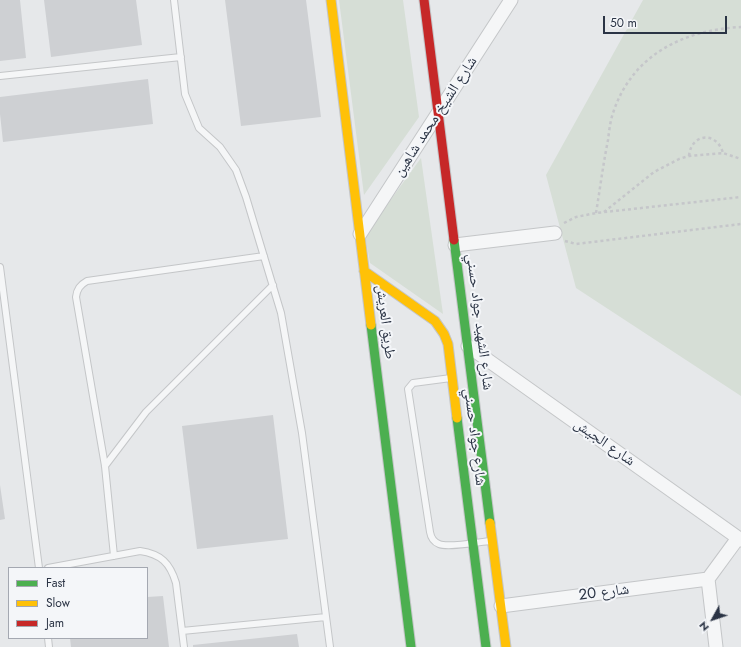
<!DOCTYPE html>
<meta charset="utf-8">
<style>
body{margin:0}
#map{position:relative;width:741px;height:647px;overflow:hidden;background:#e6e8ea;font-family:Jost,sans-serif}
canvas{display:block}
.legend{position:absolute;left:8px;top:567px;width:140px;height:72px;box-sizing:border-box;background:#f4f6f9;border:1px solid #a4a8b1;margin:0;padding:5px 7px;list-style:none;font-size:12px;color:#2b3445}
.legend li{display:flex;align-items:center;gap:8px;height:20px}
.legend b{width:20px;border:1px solid #a4a8b1}
.north{position:absolute;left:693px;top:599px;width:40px;height:40px;-webkit-text-stroke:3px #f4f6f9;paint-order:stroke;rotate:230deg;font-size:11px;font-weight:700;line-height:16px;text-align:center;color:#2b3445}
.north::after{content:'';display:block;margin:auto;width:14px;height:18px;background:#2b3445;clip-path:polygon(50% 0,100% 100%,50% 72%,0 100%)}
.scale{position:absolute;left:603px;top:16px;width:124px;height:18px;box-sizing:border-box;border:2px solid #2b3445;border-top:0;padding-left:5px;font-size:12px;line-height:14px;white-space:nowrap;color:#2b3445;-webkit-text-stroke:3px #f4f6f9;paint-order:stroke}
</style>
<div id="map">
<canvas width="741" height="647"></canvas>
<ul class="legend">
<li><b style="height:5px;background:#4caf50"></b>Fast</li>
<li><b style="height:5px;background:#ffc107"></b>Slow</li>
<li><b style="height:5px;background:#c62828"></b>Jam</li>
</ul>
<div class="north">N</div>
<div class="scale">50 m</div>
</div>
<script>
const ctx = document.querySelector('canvas').getContext('2d');
ctx.lineJoin = 'round';
function fill(path, color) {
  ctx.fillStyle = color;
  ctx.fill(path, 'evenodd');
}
function strokePath(path, color, width, dash) {
  ctx.strokeStyle = color;
  ctx.lineWidth = width;
  ctx.lineCap = dash ? 'butt' : 'round';
  ctx.setLineDash(dash || []);
  ctx.stroke(path);
}
function write(font, color, halo, rows, align = 'center') {
  ctx.font = font + ' Jost,"Noto Naskh Arabic",sans-serif';
  ctx.lineWidth = 4;
  ctx.setLineDash([]);
  ctx.textBaseline = 'middle';
  ctx.strokeStyle = halo;
  ctx.fillStyle = color;
  for (const [text, x, y, turn = 0] of rows) {
    ctx.save();
    ctx.translate(x, y);
    ctx.rotate((+turn || 0) * Math.PI / 180);
    ctx.textAlign = isNaN(turn) ? turn : align;
    if (halo) ctx.strokeText(text, 0, 0);
    ctx.fillText(text, 0, 0);
    ctx.restore();
  }
}
const green = new Path2D(`
 M339,0h64l16,117 -55,78z
 M643,0h98v396l-165,-108 -30,-113z
 M421,158l22,156 -73,-51 -5,-28z`);
const building = new Path2D(`
 M0,0h20l6,58 -26,3z
 M44,0h92l6,45 -91,12z
 M225,0h81l15,117 -80,9z
 M148,79l5,45 -150,18 -3,-28v-17z
 M273,415l15,124 -91,10 -15,-123z
 M0,485l5,34 -5,1z
 M163,596l6,51h-98l-1,-9h77v-41z
 M297,634l2,13h-106v-2z`);
const path = new Path2D(`
 M689,156c2,-23 28,-25 34,-3
 M604,212l50,-40 25,-13 10,-3 34,-3 18,6
 M596,213c4,-24 7,-48 12,-73 1,-8 2,-18 5,-27 19,-58 70,-83 128,-86
 M564,223l12,-6 20,-4 145,-16
 M565,241l11,3 165,-20`);
const lane = new Path2D(`
 M174,0l11,94 14,34 21,19 16,23 10,27 35,116 21,120 28,214
 M0,76l181,-19
 M0,267l39,301
 M451,378l-38,5 -5,6 22,143c1,6 4,10 9,12 9,4 40,-2 51,-3
 M105,466l41,-54 127,-127
 M114,556l-9,-90 -29,-169c1,-8 4,-12 11,-16l177,-25
 M48,568l92,-17c21,3 30,12 36,32l8,64
 M182,631l144,-14
 M48,638l1,9`);
const street = new Path2D(`
 M360,234l151,-234
 M455,245l100,-12
 M468,346l273,194
 M501,606l207,-27
 M716,647l-8,-68 30,-41`);
const fast = new Path2D(`
 M454,240l36,283
 M371,325l40,322
 M457,418l29,229`);
const slow = new Path2D(`
 M331,0l40,325
 M364,271l71,50 9,13 4,10 9,74
 M490,523l16,124`);
const jam = new Path2D(`
 M424,0l30,240`);
const streetNames = [
 ["شارع الشيخ محمد شاهين",436,117,-57],
 ["طريق العريش",385,322,83],
 ["شارع الشهيد جواد حسني",479,322,83],
 ["شارع جواد حسني",474,437,83],
 ["شارع الجيش",604,443,35],
 ["شارع 20",604,593,-7]
];
fill(green, '#d6ded6');
fill(building, '#ced0d3');
strokePath(lane, '#c4c6c8', 8);
strokePath(street, '#c4c6c8', 15);
strokePath(fast, '#c4c6c8', 11);
strokePath(slow, '#c4c6c8', 11);
strokePath(jam, '#c4c6c8', 11);
strokePath(path, '#c5c6ca', 2.5, [3, 3]);
strokePath(lane, '#f5f6f7', 6);
strokePath(street, '#f5f6f7', 13);
strokePath(fast, '#4caf50', 9);
strokePath(slow, '#ffc107', 9);
strokePath(jam, '#c62828', 9);
write('15px', '#2b3445', '#f4f6f9', streetNames);
</script>
